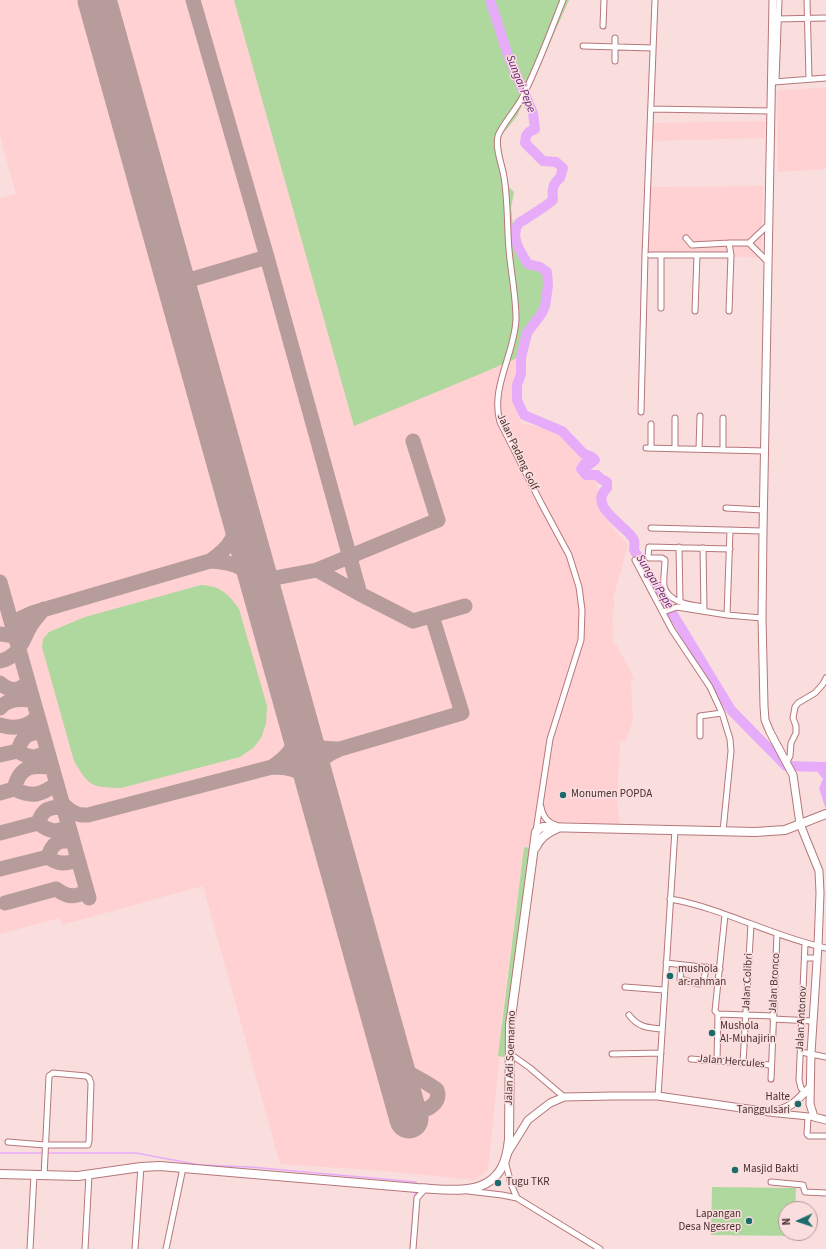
<!DOCTYPE html>
<style>
body{margin:0}
#map{position:relative;width:826px;height:1249px;overflow:hidden;background:#fadede;font-family:"Source Sans 3",sans-serif}
canvas{display:block}
.north{position:absolute;left:778px;top:1201px;width:40px;height:40px;box-sizing:border-box;background:#fadede;border:1px solid #b49898;border-radius:50%;rotate:267deg;font-size:11px;font-weight:700;line-height:16px;text-align:center;color:#4a2f30}
.north::after{content:'';display:block;margin:auto;width:14px;height:18px;background:#1d6a6c;clip-path:polygon(50% 0,100% 100%,50% 72%,0 100%)}
</style>
<div id="map">
<canvas width="826" height="1249"></canvas>
<div class="north">N</div>
</div>
<script>
const ctx = document.querySelector('canvas').getContext('2d');
ctx.lineJoin = 'round';
function fill(path, color) {
  ctx.fillStyle = color;
  ctx.fill(path, 'evenodd');
}
function strokePath(path, color, width, dash) {
  ctx.strokeStyle = color;
  ctx.lineWidth = width;
  ctx.lineCap = dash ? 'butt' : 'round';
  ctx.setLineDash(dash || []);
  ctx.stroke(path);
}
function write(font, color, halo, rows, align = 'center') {
  ctx.font = font + ' "Source Sans 3",sans-serif';
  ctx.lineWidth = 3;
  ctx.setLineDash([]);
  ctx.textBaseline = 'middle';
  ctx.strokeStyle = halo;
  ctx.fillStyle = color;
  for (const [text, x, y, turn = 0] of rows) {
    ctx.save();
    ctx.translate(x, y);
    ctx.rotate((+turn || 0) * Math.PI / 180);
    ctx.textAlign = isNaN(turn) ? turn : align;
    if (halo) ctx.strokeText(text, 0, 0);
    ctx.fillText(text, 0, 0);
    ctx.restore();
  }
}
const built = new Path2D(`
 M0,0h569l-39,89 -13,27 -15,19 -2,8 9,44 5,5 -3,16 4,37 9,3v8l5,5 14,7 2,14 -3,12v9l-13,41h-7l-6,26 -3,29 8,24 37,9 25,24 -8,12 3,8 18,4 2,10 -2,11 6,14 26,30 -15,54 2,6 -3,6 2,4 -2,4 2,15 -2,3 2,7 3,1 4,9 9,15 4,11 -3,1 2,40 -8,20h-5l-3,61 3,23 -64,-4 -5,-1 -5,-7 -2,-4 -1,-8 -5,-1 -7,47h-7l-23,176 2,1 -15,146 -14,10 -90,-9 -104,-7 -77,-278 -141,39 -2,-7 -60,16v-736l16,-4 -16,-58z
 M826,87v82l-48,3 -1,-81z
 M765,121l-1,17 -112,3 -1,-18z
 M763,186l-2,72 -64,-4h-50l2,-67z`);
const green = new Path2D(`
 M234,0h335l-52,116 -15,19 -2,8 9,44 5,5 -3,16 4,37 9,3v8l5,5 14,7 2,14 -3,12v9l-13,41h-7l-3,13 -34,15 -131,54z
 M201,585c19,1 27,8 38,24l28,97 -1,18 -5,14 -8,10 -13,9 -119,31c-30,0 -32,-2 -47,-27l-32,-114 1,-8 6,-7 36,-15z
 M524,847l7,1 -27,209 -6,-1z
 M712,1187l84,1 -1,21h-9v24h9v3l-84,-1z`);
const water = new Path2D(`
 M814,764l12,2v44l-7,-22 4,-9 -10,-13z`);
const stream = new Path2D(`
 M0,1153h43
 M47,1153h89l64,12 50,2 166,15 -1,3
 M410,1249l5,-58`);
const river = new Path2D(`
 M490,0l19,58 24,55 2,16 -6,3 -3,4 -1,7 18,18 13,1 7,6 -3,10c-8,6 -8,12 -7,22 -8,7 -17,12 -26,18 -2,2 -6,3 -8,5 -10,13 2,30 9,41l12,3 7,5 1,14 -3,20 -3,7 -15,20 -6,25v16l-4,11v15l7,15 38,16 22,23 8,3 3,3 -6,5 -5,-1 -3,5 5,6h11l4,4 6,3v6c-21,19 22,39 27,52 1,3 0,7 0,10l97,160 55,56 40,1`);
const taxiway = new Path2D(`
 M193,0l74,257 93,337 53,27 52,-15
 M176,284l91,-27
 M210,561c28,1 39,8 53,33
 M317,570l121,-50 -25,-79
 M259,581l58,-11 43,24
 M0,582l89,316
 M13,629l8,-11 11,-5 178,-52c22,-15 26,-25 29,-51
 M0,634l15,2
 M0,661c19,-4 22,-20 30,-34 4,-7 9,-12 14,-18
 M0,683c10,9 18,8 28,0
 M0,708c9,-10 21,-9 33,-8
 M299,724c9,23 17,25 40,25
 M0,725c13,4 26,3 36,-7
 M42,732c-15,1 -20,4 -24,19 10,7 19,8 29,0
 M0,755l18,-4
 M52,767c-22,-2 -32,-1 -38,22 19,9 26,6 43,-5
 M272,767c18,-12 24,-21 27,-43
 M316,784c-1,-21 6,-27 24,-35l122,-36 -30,-97
 M0,793l14,-4
 M62,803c8,8 14,13 26,12l184,-48c21,0 28,4 44,17
 M63,807c-15,0 -20,2 -25,16 12,9 17,10 31,4
 M0,833l38,-10
 M72,841c-14,-1 -20,2 -24,16 10,8 18,7 30,3
 M0,869l48,-12
 M5,903l51,-14c13,9 17,8 31,3
 M392,1057c11,17 30,21 45,33 8,24 -46,33 -46,-2 -1,-6 2,-13 4,-18`);
const runway = new Path2D(`
 M97,0l312,1119`);
const minor = new Path2D(`
 M807,0l2,79
 M775,19l51,-1
 M603,26l1,-26
 M583,46l70,2
 M615,61v-23
 M776,81l3,-81
 M774,82l52,-4
 M651,109l119,2
 M686,238l6,7 37,-2h20l19,-18
 M749,243l19,19
 M650,255h81
 M661,308v-53
 M695,311l2,-56
 M729,311l2,-56 -2,-12
 M641,412l4,-157 10,-255
 M675,418v30
 M646,448l119,3
 M651,448v-24
 M699,449l1,-33
 M723,449v-31
 M726,508l37,2
 M651,528l112,3
 M679,547l1,55
 M703,548l1,62
 M635,560l37,70 38,57 12,26 8,26 1,12 -8,80
 M704,607c-13,-2 -36,-4 -40,-21 -1,-8 1,-17 1,-26l-3,-2h-13l-1,-2 1,-9 81,2
 M663,612l14,-5 50,8 35,3
 M727,615l3,-85
 M700,736v-20l22,-3
 M787,762l3,-6 1,-13 5,-10v-7l-3,-8 2,-11 3,-4 17,-10 8,-9 3,-6
 M541,807c2,10 6,15 15,18
 M536,831l14,-92 31,-99 1,-30 -3,-23 -10,-32 -28,-52 -41,-81c-10,-34 15,-69 16,-103 0,-23 -5,-46 -7,-69 -2,-24 -1,-49 -5,-73 -2,-13 -9,-28 -6,-41 2,-8 19,-28 24,-38 16,-32 28,-65 41,-98
 M670,899c53,9 103,38 156,49
 M805,958h12
 M666,963l54,6
 M681,965l-1,14 19,5 4,-3 4,-14
 M625,987l39,3
 M718,1014l56,2
 M629,1015c9,12 18,13 33,14
 M773,1019l40,2
 M801,1052l25,5
 M509,1053l21,15 34,29
 M612,1054l49,-1
 M691,1059l80,6
 M717,1061l1,-47 -3,-3 10,-96
 M743,1063l8,-139
 M771,1079l6,-145
 M805,1093l-4,-5 -2,-8 6,-136
 M658,1096l17,-266
 M808,1117l-1,17 2,2h16
 M8,1142l37,3h43l1,-4 2,-58 -2,-5 -3,-2 -33,-3 -4,3 -5,100
 M505,1161l6,23 6,14
 M771,1182l32,3 2,7 21,1
 M468,1191l34,4 15,3 83,51
 M30,1249l4,-74
 M85,1249l4,-74
 M135,1249l6,-82
 M166,1249l17,-81
 M413,1249l4,-51 8,-9`);
const tertiary = new Path2D(`
 M773,1113l41,4`);
const secondary = new Path2D(`
 M773,0l-10,531 -1,87 2,88 1,14 5,12 23,43 7,49 19,47 1,22 -2,53 -7,107 -1,51 4,13 12,3
 M507,1154l21,-34 22,-17 14,-6 49,-1h45l111,16c20,-2 28,-11 41,-25`);
const trunk = new Path2D(`
 M536,847c4,-10 12,-15 22,-19
 M0,1174l78,2 63,-9 19,-1 257,22c28,1 69,10 85,-21 5,-9 6,-18 7,-28l1,-114 26,-193 4,-4 3,-1 212,5 30,-2 41,-16`);
const markers = [
 [563,795,4,"#1d6a6c"],
 [670,976,4,"#1d6a6c"],
 [712,1033,4,"#1d6a6c"],
 [798,1104,4,"#1d6a6c"],
 [735,1170,4,"#1d6a6c"],
 [498,1183,4,"#1d6a6c"],
 [749,1221,4,"#1d6a6c"]
];
const streetNames = [
 ["Jalan Padang Golf",517,452,65],
 ["Jalan Colibri",748,982,-87],
 ["Jalan Bronco",775,983,-87],
 ["Jalan Antonov",802,1019,-87],
 ["Jalan Adi Soemarmo",511,1058,-88],
 ["Jalan Hercules",731,1062,5]
];
const poiNames = [
 ["Monumen POPDA",571,795],
 ["mushola",678,970],
 ["ar-rahman",678,983],
 ["Mushola",720,1027],
 ["Al-Muhajirin",720,1040],
 ["Halte",790,1098,"right"],
 ["Tanggulsari",790,1111,"right"],
 ["Masjid Bakti",743,1170],
 ["Tugu TKR",506,1183],
 ["Lapangan",741,1215,"right"],
 ["Desa Ngesrep",741,1228,"right"]
];
const waterNames = [
 ["Sungai Pepe",520,84,68],
 ["Sungai Pepe",654,582,59]
];
fill(built, '#ffd1d2');
fill(green, '#aed89d');
fill(water, '#e6acfa');
strokePath(stream, '#e6acfa', 1.5);
strokePath(river, '#e6acfa', 10);
strokePath(taxiway, '#b79c9c', 15);
strokePath(runway, '#b79c9c', 39);
strokePath(minor, '#b5777a', 7);
strokePath(tertiary, '#b5777a', 8);
strokePath(secondary, '#b5777a', 9);
strokePath(trunk, '#b5777a', 10);
strokePath(minor, '#fff', 5);
strokePath(tertiary, '#fff', 6);
strokePath(secondary, '#fff', 7);
strokePath(trunk, '#fff', 8);
for (const [x, y, r, color] of markers) {
  const dot = new Path2D();
  dot.arc(x, y, r, 0, 2 * Math.PI);
  ctx.fillStyle = color;
  ctx.fill(dot);
  strokePath(dot, '#fadede', 1.5);
}
write('11px', '#4a2f30', '#fadede', streetNames);
write('11px', '#4a2f30', '#fadede', poiNames, 'left');
write('italic 12px', '#65217b', '#fadede', waterNames);
</script>
